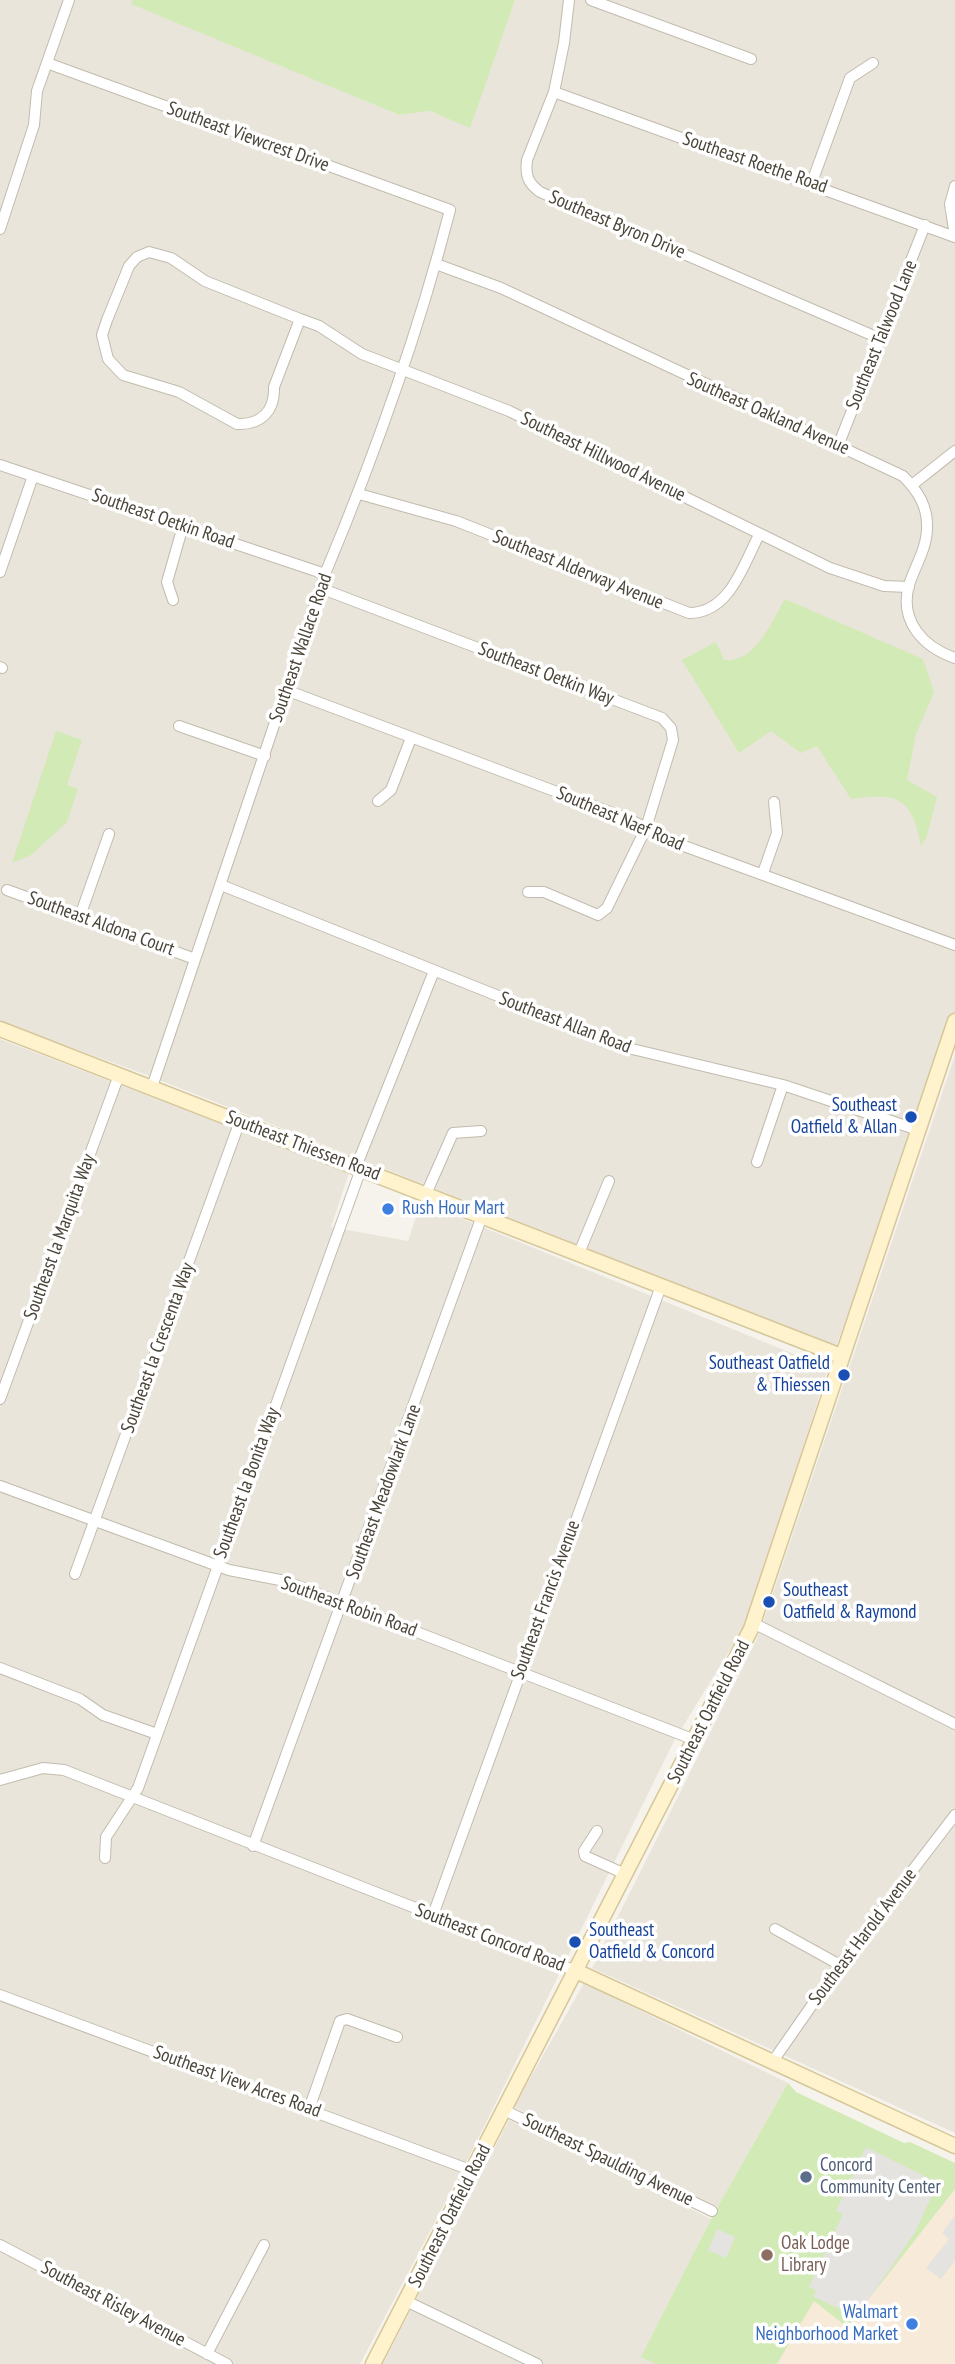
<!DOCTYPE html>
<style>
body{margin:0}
canvas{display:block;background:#f6f3ec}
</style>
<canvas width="955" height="2364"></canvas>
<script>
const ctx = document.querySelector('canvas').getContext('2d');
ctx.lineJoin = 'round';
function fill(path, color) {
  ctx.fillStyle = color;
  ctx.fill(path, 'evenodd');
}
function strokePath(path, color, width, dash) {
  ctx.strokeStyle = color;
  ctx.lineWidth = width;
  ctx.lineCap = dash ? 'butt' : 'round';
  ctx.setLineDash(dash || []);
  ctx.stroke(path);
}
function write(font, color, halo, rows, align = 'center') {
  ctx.font = font + ' "PT Sans Narrow",sans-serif';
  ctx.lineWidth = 7;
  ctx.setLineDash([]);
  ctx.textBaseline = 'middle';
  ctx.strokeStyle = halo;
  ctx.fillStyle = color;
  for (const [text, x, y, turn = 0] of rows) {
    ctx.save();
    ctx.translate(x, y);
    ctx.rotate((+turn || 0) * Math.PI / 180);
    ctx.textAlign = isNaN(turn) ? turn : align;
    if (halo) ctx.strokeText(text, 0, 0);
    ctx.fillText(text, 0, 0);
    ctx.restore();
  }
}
const residential = new Path2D(`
 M0,0h133l-1,4 267,111 31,-4 39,16 46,-127h440v1028l-119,318 -692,-272 -144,-53z
 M0,1039l349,134 -18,54 77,14 13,-39 407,166 -78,249 -76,124 -206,418 -108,205h-360z
 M955,1055v1078l-363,-165 166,-331z
 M584,1983l204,100 -70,124 -204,-100z
 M509,2120l202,99 -69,137 14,8h-273z`);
const commercial = new Path2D(`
 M955,2189v175h-178l37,-63 33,26z`);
const green = new Path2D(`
 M133,0h382l-45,128 -40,-17 -31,4 -268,-111z
 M785,599l138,60 11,33 -18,42 -9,46 30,17 -10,39 -6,10c-9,-49 -24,-54 -70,-47l-34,-53 -16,7 -30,-22 -32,22 -57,-93 34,-18 8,18c32,3 47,-38 61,-61z
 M56,731l26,9 -15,45 11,4 -11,33 -36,33 -19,8z
 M788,2083l8,9 108,51 6,-1 45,21v26l-108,138 -33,-26 -37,63h-121l-15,-7 70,-138z`);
const parking = new Path2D(`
 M866,2147l72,36 -24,51 -54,78 -8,-5 -3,6 -35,-16 2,-7 -7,-3 34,-73 -7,-3z
 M955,2215v46l-14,18 -15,-11 23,-29 -7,-6z
 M717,2229l18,8 -9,21 -18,-8z`);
const street = new Path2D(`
 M569,0l-5,43 -10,49 -27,68c-2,16 1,23 13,32l341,147
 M591,0l160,59
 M47,63l403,147c-32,124 -76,247 -125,364l-173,513
 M554,92l401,145
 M812,182l38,-104 23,-15
 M0,229l34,-104 3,-34 32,-91
 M955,236l-5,-32 5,-18
 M149,252l22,6 34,23 95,38 -26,68c1,24 -13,38 -37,37l-58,-32 -56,-17 -15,-16 -6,-24 5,-15 22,-54 8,-9z
 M436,264l65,24 402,188c15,15 25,31 24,52 0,20 -12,38 -18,57 -10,36 14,62 46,73
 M300,319l19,7 43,28 147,57 321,157 54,18 25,1
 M838,446l87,-221
 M0,465l325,109
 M912,485l43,-34
 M359,494l97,27 233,92c41,0 54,-48 70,-78
 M0,572l33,-96
 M320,588l342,130 9,10 2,12 -27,88 -39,80 -9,7 -54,-23h-16
 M173,600l-6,-18 16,-56
 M0,667l2,1
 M286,690l340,128 58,28 271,99
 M179,726l86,30
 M378,801l13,-11 20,-52
 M763,873l14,-40 -3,-31
 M221,885l407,163 155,37 135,45
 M7,890l188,69
 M80,916l29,-82
 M757,1162l26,-77
 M356,1167l78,-196
 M426,1194l27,-61 28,-2
 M579,1253l30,-72
 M0,1399l119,-324
 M0,1486l229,84 56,11 410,159
 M75,1574l165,-453
 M753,1623l202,101
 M0,1668l80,31 23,16 54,19
 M0,1780l43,-12 21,2 512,201
 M597,1831l-13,20 1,5 40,18
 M253,1846l229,-630
 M105,1858l1,-21 32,-49 223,-619
 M433,1915l228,-629
 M775,1929l65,36
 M0,1995l473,176
 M773,2061l67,-96 115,-150
 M309,2109l31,-88 7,-2 50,18
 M504,2110l208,101
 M0,2245l227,119
 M406,2301l131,63
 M207,2354l57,-109`);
const secondary = new Path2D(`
 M0,1029l841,327
 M576,1971l379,175
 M373,2364l378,-735 204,-608`);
const markers = [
 [911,1117,7,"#1a4fb4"],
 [388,1209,7,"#3f7fe0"],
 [844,1375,7,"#1a4fb4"],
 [769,1602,7,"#1a4fb4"],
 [575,1942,7,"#1a4fb4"],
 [806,2177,7,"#5c6f8a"],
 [767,2255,7,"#8d6e63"],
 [912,2324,7,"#3f7fe0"]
];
const streetNames = [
 ["Southeast Viewcrest Drive",248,137,20],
 ["Southeast Roethe Road",755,163,19],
 ["Southeast Byron Drive",617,225,23],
 ["Southeast Talwood Lane",882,335,-68],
 ["Southeast Oakland Avenue",768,414,24],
 ["Southeast Hillwood Avenue",603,457,26],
 ["Southeast Oetkin Road",163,519,19],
 ["Southeast Alderway Avenue",578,570,22],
 ["Southeast Wallace Road",301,648,-71],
 ["Southeast Oetkin Way",546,674,21],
 ["Southeast Naef Road",620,819,23],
 ["Southeast Aldona Court",101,924,20],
 ["Southeast Allan Road",565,1023,21],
 ["Southeast Thiessen Road",303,1146,21],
 ["Southeast la Marquita Way",60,1237,-70],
 ["Southeast la Crescenta Way",158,1348,-70],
 ["Southeast la Bonita Way",247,1483,-70],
 ["Southeast Meadowlark Lane",384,1492,-70],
 ["Southeast Francis Avenue",546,1600,-70],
 ["Southeast Robin Road",349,1607,20],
 ["Southeast Oatfield Road",709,1712,-63],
 ["Southeast Harold Avenue",863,1937,-53],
 ["Southeast Concord Road",490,1938,21],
 ["Southeast View Acres Road",237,2082,20],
 ["Southeast Spaulding Avenue",608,2160,26],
 ["Southeast Oatfield Road",450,2216,-63],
 ["Southeast Risley Avenue",113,2304,28]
];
const transitNames = [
 ["Southeast",897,1106],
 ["Oatfield & Allan",897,1128],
 ["Southeast Oatfield",830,1364],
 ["& Thiessen",830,1386],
 ["Southeast",783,1591,"left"],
 ["Oatfield & Raymond",783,1613,"left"],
 ["Southeast",589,1931,"left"],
 ["Oatfield & Concord",589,1953,"left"]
];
const shopNames = [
 ["Rush Hour Mart",402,1209],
 ["Walmart",898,2313,"right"],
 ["Neighborhood Market",898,2335,"right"]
];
const serviceNames = [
 ["Concord",820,2166],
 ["Community Center",820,2188]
];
const educationNames = [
 ["Oak Lodge",781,2244],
 ["Library",781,2266]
];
fill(residential, '#eae5da');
fill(commercial, '#f7ead8');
fill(green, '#d2eab5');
fill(parking, '#e5e3e0');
strokePath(street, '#c2bbae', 12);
strokePath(secondary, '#d6c79b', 17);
strokePath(street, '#fff', 10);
strokePath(secondary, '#fff3cd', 14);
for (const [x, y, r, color] of markers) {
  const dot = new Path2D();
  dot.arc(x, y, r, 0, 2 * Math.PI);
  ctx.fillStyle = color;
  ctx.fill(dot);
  strokePath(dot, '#fff', 2.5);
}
write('19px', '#4b4439', '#fff', streetNames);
write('19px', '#164399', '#fff', transitNames, 'right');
write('19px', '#366cbe', '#fff', shopNames, 'left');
write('19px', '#4e5e75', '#fff', serviceNames, 'left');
write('19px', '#785e54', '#fff', educationNames, 'left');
</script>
